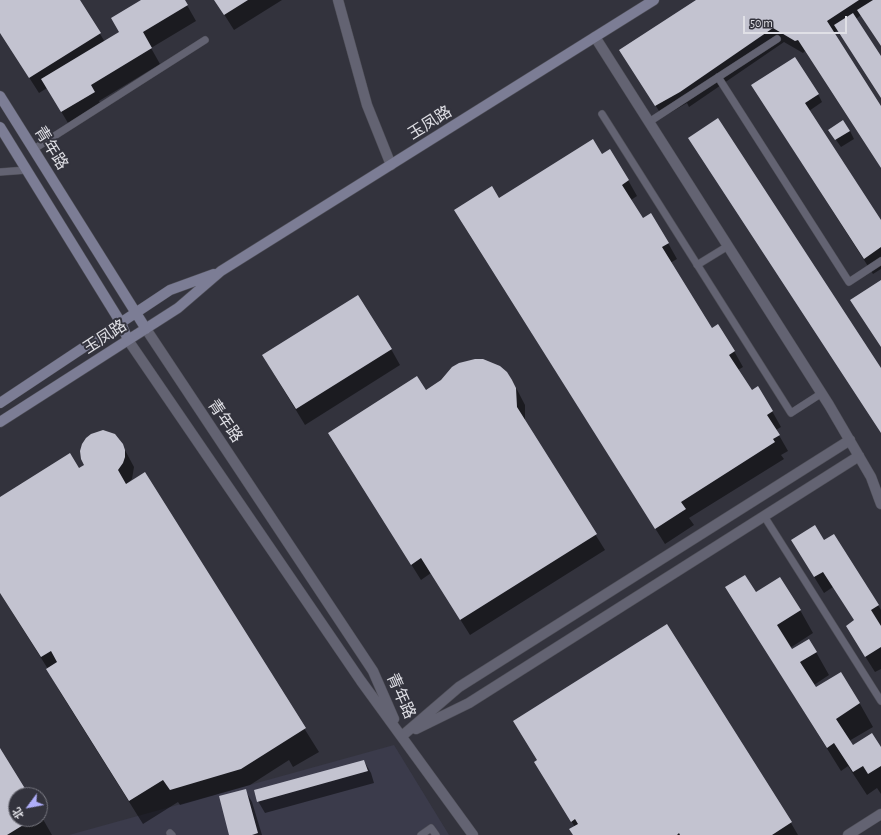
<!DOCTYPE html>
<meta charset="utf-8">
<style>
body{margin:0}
#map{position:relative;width:881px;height:835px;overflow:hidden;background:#33333d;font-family:"Alegreya Sans","Noto Sans SC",sans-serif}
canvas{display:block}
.north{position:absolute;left:8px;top:787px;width:40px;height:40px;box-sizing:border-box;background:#33333d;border:1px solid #787881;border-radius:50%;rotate:238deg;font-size:11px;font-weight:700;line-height:16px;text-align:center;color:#e0e0e6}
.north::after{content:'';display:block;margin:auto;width:14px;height:18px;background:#afaefa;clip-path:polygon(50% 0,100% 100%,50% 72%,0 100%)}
.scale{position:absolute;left:743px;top:16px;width:104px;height:18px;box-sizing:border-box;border:2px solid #e0e0e6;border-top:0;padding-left:5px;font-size:12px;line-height:14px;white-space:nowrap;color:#e0e0e6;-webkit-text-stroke:3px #33333d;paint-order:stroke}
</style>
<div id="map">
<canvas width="881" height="835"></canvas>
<div class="north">北</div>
<div class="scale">50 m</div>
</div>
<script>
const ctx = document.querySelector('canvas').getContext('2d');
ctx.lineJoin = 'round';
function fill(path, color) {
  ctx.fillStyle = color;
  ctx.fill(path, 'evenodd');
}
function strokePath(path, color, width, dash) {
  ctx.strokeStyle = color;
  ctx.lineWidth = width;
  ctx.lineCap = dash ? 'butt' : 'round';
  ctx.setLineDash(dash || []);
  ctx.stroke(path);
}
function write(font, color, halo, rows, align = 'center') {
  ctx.font = font + ' "Alegreya Sans","Noto Sans SC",sans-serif';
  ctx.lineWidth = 4;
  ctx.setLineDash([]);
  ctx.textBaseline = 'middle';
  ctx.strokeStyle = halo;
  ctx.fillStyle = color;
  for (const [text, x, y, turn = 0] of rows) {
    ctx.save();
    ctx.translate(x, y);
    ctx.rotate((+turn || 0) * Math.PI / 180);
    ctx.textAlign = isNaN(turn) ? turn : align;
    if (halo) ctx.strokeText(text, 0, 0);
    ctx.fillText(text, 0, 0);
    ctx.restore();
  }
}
const built = new Path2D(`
 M394,745l55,90h-380z`);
const shadow = new Path2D(`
 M0,0h79l26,42 15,-10 23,-32h41l12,21 -45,27 9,16 -61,37 4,7 -32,20 -24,-40 -8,5 -39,-61z
 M215,0h67l-48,30z
 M698,0h183v46l-20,-31 -5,4 25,39v39l-43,-67 -5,3 48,74v61l-76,-117 -2,2 -19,-11 -95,65 -2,-4 -24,14 -36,-55z
 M818,94l4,8 -13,9 72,111v47l-8,5 -111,-173z
 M850,131l4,8 -13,8 -7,-10z
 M602,155l26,25 9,16 -6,4 12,20 25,23 9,16 -7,4 42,66 22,22 9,16 -5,3 13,22 21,19 9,16 -5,3 12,21 -7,4 3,4 -95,59 5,7 -29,19 -201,-318 35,-27z
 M391,349l9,16 -95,60 -42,-69z
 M512,380l13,25v17l80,128 -135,85 -39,-62 -10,7 -92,-147 97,-42z
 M119,439l15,28 -2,12 -4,4 16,-10 175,279 -26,15 -4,-7 -39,25 -70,20 -2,-3 -35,22 -83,-132 -13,-23h1l-48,-76v-95l79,-29z
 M792,541l32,1 54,63 3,5v15h-1l1,3v41l-6,3 -19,-30 -1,-21 -22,-34 -9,6z
 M727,588l29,6 44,16 13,23 -23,15 2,3 24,1 13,23 -15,10 2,4 24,-16 20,31 13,23 -24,14 3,5 29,3v45l-4,-6 -10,7 -19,-29 -7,5z
 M666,625l125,198 7,12h-224l1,-8 -31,-49 -6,-17z
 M0,750l28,45h-12v24h24v-5l12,21h-52z
 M364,761l7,12 3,10 -109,30 -7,-12z
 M245,790l7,12 10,33h-32z`);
const building = new Path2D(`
 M0,0h80l21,33 -72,45 -29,-45z
 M141,0h44l3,5 -45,27 9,16 -61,37 4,7 -34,20 -20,-33 78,-47 -8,-14z
 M214,0h34l-24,15z
 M696,0h163l-32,21 54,85v62l-83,-128 -3,1 -22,-13 -93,64 -25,14 -36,-56z
 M873,0h8v46l-24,-36z
 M853,13l28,43v42l-47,-73z
 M795,57l24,37 -14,9 76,117v27l-17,12 -113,-174z
 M718,118l163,250v65l-193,-295z
 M843,120l7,11 -15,9 -7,-10z
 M593,139l9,15 8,-5 19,31 -7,5 21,33 8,-5 18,30 -7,4 50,81 6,-4 17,27 -6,4 23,35 6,-4 15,25 -6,4 13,20 -7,4 2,3 -94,60 5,7 -31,20 -201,-319 38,-24 7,12z
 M881,280v67l-31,-47z
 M358,295l34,54 -96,60 -34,-54z
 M475,359h8l17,7 7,6 5,8 4,8 1,19 80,127 -137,86 -39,-62 -10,7 -83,-132 89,-57 9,14 15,-10 11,-13 7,-4z
 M103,430l12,4 8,10 2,6v7l-2,6 -5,7 8,14 19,-12 161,256 -65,41 -71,21 -7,-10 -34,21 -83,-132 11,-7 -6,-11 -10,6 -41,-64v-96l70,-44 9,15 5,-3 -3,-6 -1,-8 2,-7 4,-6 5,-4z
 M815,525l9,15 10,-6 45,71 -8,5 10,16v21l-16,10 -19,-31 8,-6 -31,-48 -9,5 -23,-37z
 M745,575l11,17 24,-15 21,33 -24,15 15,24 17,-10 8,13 -17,10 16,25 25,-15 19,31 -24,16 17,26 19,-12 9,14v19l-13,8 -5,-8 -10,6 -19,-29 -7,5 -102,-161z
 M667,624l125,198 -20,13h-92l-1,-2 -2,2h-104l-4,-6 9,-5 -3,-5 -4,3 -37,-60 3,-2 -24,-39z
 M0,748l29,47h-13v24h17l-26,16h-7z
 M364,760l4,11 -111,31 -3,-12z
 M246,789l12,44 -6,2h-23l-10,-39z`);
const lane = new Path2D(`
 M718,77l131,205 32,-21
 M602,114l189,299 31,-20
 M649,122l128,-83
 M34,149l171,-109
 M0,172l27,-2
 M697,265l31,-19
 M764,516l117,185
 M170,833l2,2
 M421,835l10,-7 5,7`);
const street = new Path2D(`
 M338,0l29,105 24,60
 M595,37l234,368 42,72 10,27
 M146,329l227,342 21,48
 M128,340l233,341 112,154
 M416,729l53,-26 390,-247
 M402,736l57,-49 391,-247
 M848,835l33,-21`);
const secondary = new Path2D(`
 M0,96l146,233
 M0,127l121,196 7,17
 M0,403l170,-113 44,-16
 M0,422l178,-114 43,-37 433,-271`);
const streetNames = [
 ["玉凤路",430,123,-32],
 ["青年路",51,148,58],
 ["玉凤路",105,337,-33],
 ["青年路",225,421,56],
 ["青年路",401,696,66]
];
fill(built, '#3b3b4b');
fill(shadow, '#0007');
fill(building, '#c3c3d0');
strokePath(lane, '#4f4f58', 8);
strokePath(street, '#4f4f58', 11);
strokePath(secondary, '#4f4f58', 11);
strokePath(lane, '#636372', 7);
strokePath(street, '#636372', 10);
strokePath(secondary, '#7c7d95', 10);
write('16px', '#e0e0e6', '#33333d', streetNames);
</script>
